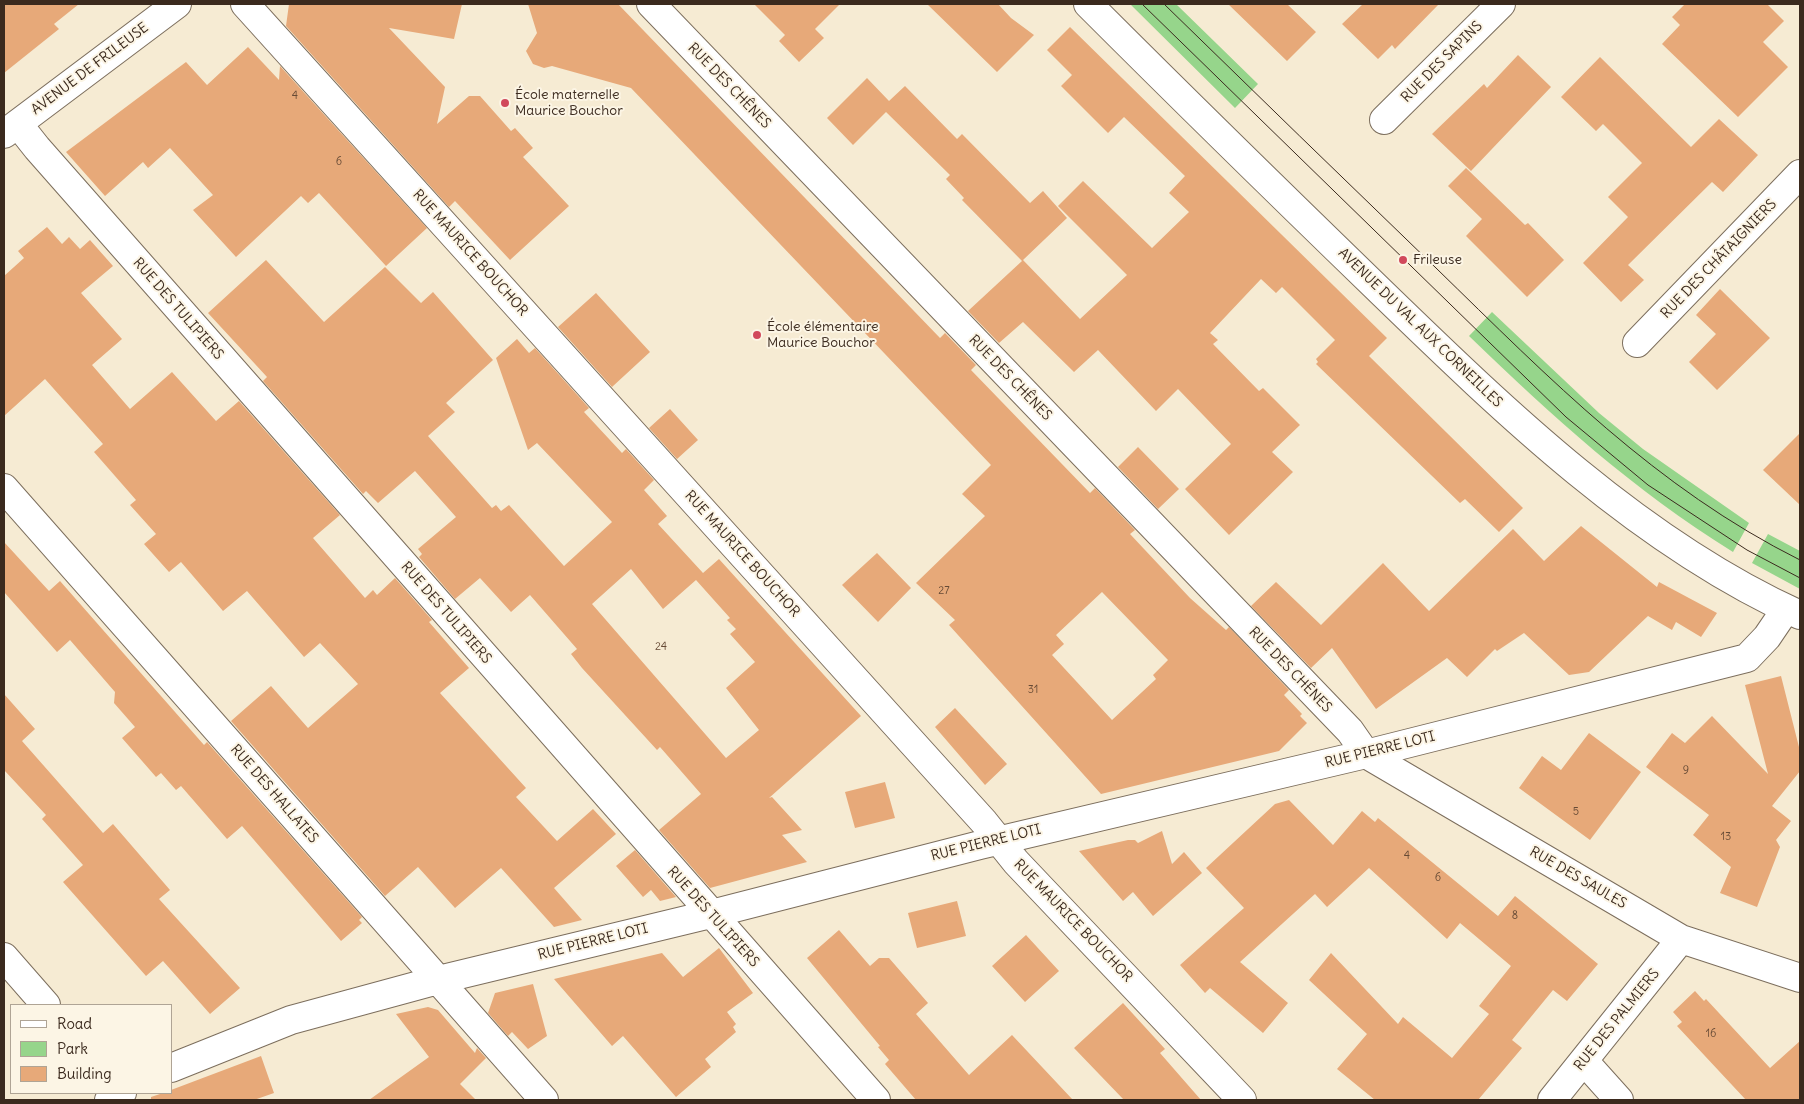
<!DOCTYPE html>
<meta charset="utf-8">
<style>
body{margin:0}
#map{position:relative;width:1804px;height:1104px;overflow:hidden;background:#f6ebd3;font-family:Delius,sans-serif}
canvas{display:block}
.frame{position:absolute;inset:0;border:5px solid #3b2a1e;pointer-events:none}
.legend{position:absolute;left:10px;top:1004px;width:162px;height:90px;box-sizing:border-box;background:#fcf5e5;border:1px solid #afa495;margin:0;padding:6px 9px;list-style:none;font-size:15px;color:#3b2a1e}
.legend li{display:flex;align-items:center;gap:10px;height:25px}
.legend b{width:25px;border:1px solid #afa495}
</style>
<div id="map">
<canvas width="1804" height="1104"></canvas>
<div class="frame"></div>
<ul class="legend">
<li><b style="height:6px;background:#fff"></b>Road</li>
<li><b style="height:14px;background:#96d58b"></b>Park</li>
<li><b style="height:14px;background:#e7a979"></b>Building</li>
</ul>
</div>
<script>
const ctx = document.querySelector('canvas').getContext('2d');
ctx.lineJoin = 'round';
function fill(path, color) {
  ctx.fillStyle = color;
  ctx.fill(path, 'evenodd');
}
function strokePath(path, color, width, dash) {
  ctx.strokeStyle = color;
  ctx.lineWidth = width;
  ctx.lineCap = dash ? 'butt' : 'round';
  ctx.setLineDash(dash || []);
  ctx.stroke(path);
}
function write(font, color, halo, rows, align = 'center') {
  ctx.font = font + ' Delius,sans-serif';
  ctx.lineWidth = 4;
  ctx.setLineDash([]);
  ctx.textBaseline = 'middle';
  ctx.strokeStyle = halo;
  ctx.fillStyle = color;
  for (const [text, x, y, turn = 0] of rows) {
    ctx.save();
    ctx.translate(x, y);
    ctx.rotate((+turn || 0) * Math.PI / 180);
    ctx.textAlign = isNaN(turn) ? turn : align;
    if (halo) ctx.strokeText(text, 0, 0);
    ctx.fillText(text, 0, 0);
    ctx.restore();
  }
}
const green = new Path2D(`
 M1130,4h46l82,80 -23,24z
 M1492,312l107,101 44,36 106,74 -16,29c-101,-63 -179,-134 -264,-216z
 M1768,534l32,17v38l-48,-26z`);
const building = new Path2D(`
 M4,4h75l-25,20 5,5 -55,44z
 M289,4h173l-8,35 -65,-11 56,59 -8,37 32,-28h11l31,35 4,-3 18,20 -10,9 46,49 -59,54 -55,-59 -6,6 -163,-181z
 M528,4h90l322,334 5,-5 31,32 -5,5 119,123 5,-5 40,42 -5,4 60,64 36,32 3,-3 60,63 -5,5 18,19 -2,2 7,7 -28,28 -178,43 -152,-169 6,-5 -39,-37 69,-67 -23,-22 29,-29 -360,-377 -79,-22 -8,2 -11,-4 -7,-13 11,-18zM1102,592l66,68 -15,15 3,4 -44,41 -60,-65 12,-11 -8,-9z
 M754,4h86l-25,25 9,9 -25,24 -20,-21 6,-6z
 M927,4h71l13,14 23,17 -37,37z
 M1228,4h59l29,28 -29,29z
 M1363,4h76l-44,45 -3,-4 -14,14 -36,-35z
 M1685,4h82l17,17 -21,21 25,25 -50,50 -76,-73 18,-19 -8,-8z
 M1070,27l317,311 -18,18 154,152 -24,24 -34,-33 -5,4 -144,-139 2,-2 -2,-3 19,-19 -53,-53 -6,6 -15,-14 -51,54 8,7 -5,4 46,47 4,-3 37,37 -28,27 21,20 -64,63 -44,-46 46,-45 -53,-55 -22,22 -58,-61 -24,22 -51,-50 -24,21 -31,-32 54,-50 -60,-61 2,-2 -18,-19 4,-4 -64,-63 -33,33 -26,-27 40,-40 22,23 16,-15 52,53 5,-5 68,69 13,-12 24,27 -44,42 57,59 47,-44 -69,-69 25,-25 69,67 37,-36 -20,-19 16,-17 -61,-59 -16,16 -47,-47 11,-11 -25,-25z
 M248,47l31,33 1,-14 147,162 -41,38 -67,-73 -11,10 -7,-7 -65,61 -43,-47 20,-15 -43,-47 -22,20 -5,-6 -38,34 -39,-44 120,-90 21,23z
 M1518,55l33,32 -80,84 -39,-37 52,-50 3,4z
 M1600,57l91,90 28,-28 39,36 -35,37 -11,-10 -84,83 16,15 -23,22 -38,-39 45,-46 -20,-20 34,-34 -39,-39 -7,7 -35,-34z
 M1466,168l59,57 3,-2 36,37 -37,37 -61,-61 16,-17 -34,-33z
 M47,227l15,17 7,-7 11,12 10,-9 23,26 -32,27 41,46 -30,26 38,44 42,-37 44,49 23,-20 101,114 -27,23 52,60 8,-8 4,5 18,-17 37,42 -3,2 40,46 -29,25 86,95 -10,9 41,44 36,-32 23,25 -62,54 28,32 -28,7 -53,-59 -46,40 -37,-41 -33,29 -154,-175 40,-35 37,42 50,-44 -38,-41 -16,14 -57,-66 -24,20 -42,-49 -12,10 -25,-28 12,-10 -26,-29 6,-5 -42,-48 9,-8 -58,-65 -41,37v-140l20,-18 -6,-7z
 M266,260l58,62 61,-55 36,36 12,-11 60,68 -47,43 9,9 -27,24 64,72 4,-3 5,6 8,-6 55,61 48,-44 -75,-79 -9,7 -32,-92 21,-19 12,14 6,-5 54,60 -5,4 38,41 4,-4 28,31 -10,10 23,26 -9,8 45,49 16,-14 142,157 -92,82 3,-1 30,33 -20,5 25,27 -97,26 -51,-58 42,-36 -41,-47 -3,3 -75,-82 -11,-14 6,-5 -47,-54 -19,17 -31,-34 -25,21 -36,-42 3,-3 -4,-5 38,-32 -41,-46 -37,32 -12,-12 -3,3 -100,-113 4,-4 -59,-64zM631,569l32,40 33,-29 34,38 -3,2 9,9 -6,5 25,28 -29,26 33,42 -33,28 -134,-154z
 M1720,289l50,49 -53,52 -28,-28 27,-28 -20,-19z
 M596,293l54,59 -38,35 -54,-60z
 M670,409l28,31 -21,19 -28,-31z
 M1800,433v72l-37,-35z
 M1138,447l41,42 -21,20 -40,-42z
 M1581,526l76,61 2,-5 58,31 -16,24 -25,-15 -4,8 -24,-14 -59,56 -20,3 -45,-42 -27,18 -2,-2 -28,28 -20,-19 -71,51 -44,-61 -21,20 -60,-62 25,-24 45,43 62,-62 46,48 84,-82 31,32z
 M4,542l45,49 11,-10 144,164 3,-3 155,175 -3,3 3,3 -21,18 -99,-115 -15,13 -46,-53 -5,4 -15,-17 -5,4 -34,-39 13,-11 -21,-24 1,-11 -45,-52 -13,12 -53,-60z
 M877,553l34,35 -33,34 -36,-37z
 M1781,676l19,75v20l-28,35 19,15 -15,19 4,7 -23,60 -37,-14 11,-26 -38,-32 16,-20 -63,-48 26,-34 13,10 27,-27 56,58 -23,-89z
 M4,694l31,35 -13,12 81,92 10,-9 57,66 -11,9 81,89 -30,26 -47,-53 -17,15 -83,-94 20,-17 -41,-46 4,-4 -42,-45z
 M955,708l52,56 -22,21 -50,-58z
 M1589,733l52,39 -51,68 -71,-52 23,-32 19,14z
 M885,782l10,36 -40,10 -10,-36z
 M1289,800l44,45 29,-34 13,11 3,-4 120,98 17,-20 83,68 -31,37 -14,-11 -41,50 10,8 -44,52h-103l-38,-31 30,-35 -58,-54 22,-27 67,71 5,-7 49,41 37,-44 -10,-8 32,-40 -51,-43 -13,16 -78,-71 -42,39 -12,-13 -75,68 48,41 -25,30 -53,-45 -5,5 -25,-28 64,-57 -38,-40 69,-64z
 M1162,831l10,33 12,-12 18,21 -49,43 -20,-24 -10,9 -44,-50 49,-11h7l3,3z
 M635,850l41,47 -16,4 -9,-11 -8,7 -27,-31z
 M957,901l9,35 -49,12 -9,-35z
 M839,930l31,36 9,-8h10l39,45 -12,11 53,61 43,-40 61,65h-157l-31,-36 4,-4 -11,-13 2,-1 -73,-88z
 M1026,935l33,36 -34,31 -33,-36z
 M719,948l34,45 -26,19 9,12 -3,3 3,5 -31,27 6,8 -35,30 -53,-61 -11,10 -58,-67 108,-26 21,24z
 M533,984l14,52 -19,13 -16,-17 -4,4 -20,-23 7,-20z
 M1695,991l9,10 2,-2 64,69 30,-27v59h-54l-69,-74 5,-4 -9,-10z
 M1123,1003l42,46 -5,4 41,47h-77l-50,-52z
 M428,1007l10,3 37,43 2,-5 9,10 -26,26 16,16h-107l60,-43 -33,-43z
 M261,1056l13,37 -20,7h-103v-3l12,-4h8v-3z`);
const minor = new Path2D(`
 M245,4l739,818 32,40 226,238
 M651,4l699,727 16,23 315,185 119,39
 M1384,120l117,-116
 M18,124l19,24 839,952
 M1637,343l163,-169
 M4,488l540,612
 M4,957l42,48
 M1584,1061l35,39
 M171,1068l120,-48 147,-40 273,-66 269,-69 386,-91 381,-96 20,-21 19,-28
 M109,1100l13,-7
 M1552,1100l129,-161`);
const tertiary = new Path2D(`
 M1088,4c95,95 191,189 287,282 127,123 263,256 425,329
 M4,134l173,-130`);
const tram = new Path2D(`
 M1142,4l424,413 82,68 99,65 53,28
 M1164,4c90,88 181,176 272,264 114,111 220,220 364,292`);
const markers = [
 [505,103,5,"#d1495b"],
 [1403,260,5,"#d1495b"],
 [757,335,5,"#d1495b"]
];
const numberNames = [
 ["4",295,96],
 ["6",339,162],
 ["27",944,591],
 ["24",661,647],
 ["31",1033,690],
 ["9",1686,771],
 ["5",1576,812],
 ["13",1726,837],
 ["4",1407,856],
 ["6",1438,878],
 ["8",1515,916],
 ["16",1711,1034]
];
const streetNames = [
 ["RUE DES SAPINS",1442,62,-45],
 ["AVENUE DE FRILEUSE",90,69,-37],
 ["RUE DES CHÊNES",729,86,46],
 ["RUE MAURICE BOUCHOR",470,253,48],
 ["RUE DES CHÂTAIGNIERS",1719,259,-46],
 ["RUE DES TULIPIERS",178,309,49],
 ["AVENUE DU VAL AUX CORNEILLES",1420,328,44],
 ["RUE DES CHÊNES",1010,378,46],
 ["RUE MAURICE BOUCHOR",742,554,48],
 ["RUE DES TULIPIERS",446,613,49],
 ["RUE DES CHÊNES",1290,670,46],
 ["RUE PIERRE LOTI",1380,750,-14],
 ["RUE DES HALLATES",274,794,49],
 ["RUE PIERRE LOTI",986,843,-14],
 ["RUE DES SAULES",1578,878,30],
 ["RUE DES TULIPIERS",713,917,48],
 ["RUE MAURICE BOUCHOR",1073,921,46],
 ["RUE PIERRE LOTI",593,942,-14],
 ["RUE DES PALMIERS",1617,1020,-51]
];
const poiNames = [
 ["École maternelle",515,95],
 ["Maurice Bouchor",515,111],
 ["Frileuse",1413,260],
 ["École élémentaire",767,327],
 ["Maurice Bouchor",767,343]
];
fill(green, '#96d58b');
fill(building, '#e7a979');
strokePath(minor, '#7c6e5d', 30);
strokePath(tertiary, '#7c6e5d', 30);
strokePath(minor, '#fff', 28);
strokePath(tertiary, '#fff', 28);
strokePath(tram, '#3b2a1e', 1);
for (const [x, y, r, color] of markers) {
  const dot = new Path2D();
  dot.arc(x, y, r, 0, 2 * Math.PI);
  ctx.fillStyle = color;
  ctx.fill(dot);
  strokePath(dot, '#fcf5e5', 2);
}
write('11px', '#664a35', null, numberNames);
write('14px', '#3b2a1e', '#fcf5e5', streetNames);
write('14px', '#3b2a1e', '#fcf5e5', poiNames, 'left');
</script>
